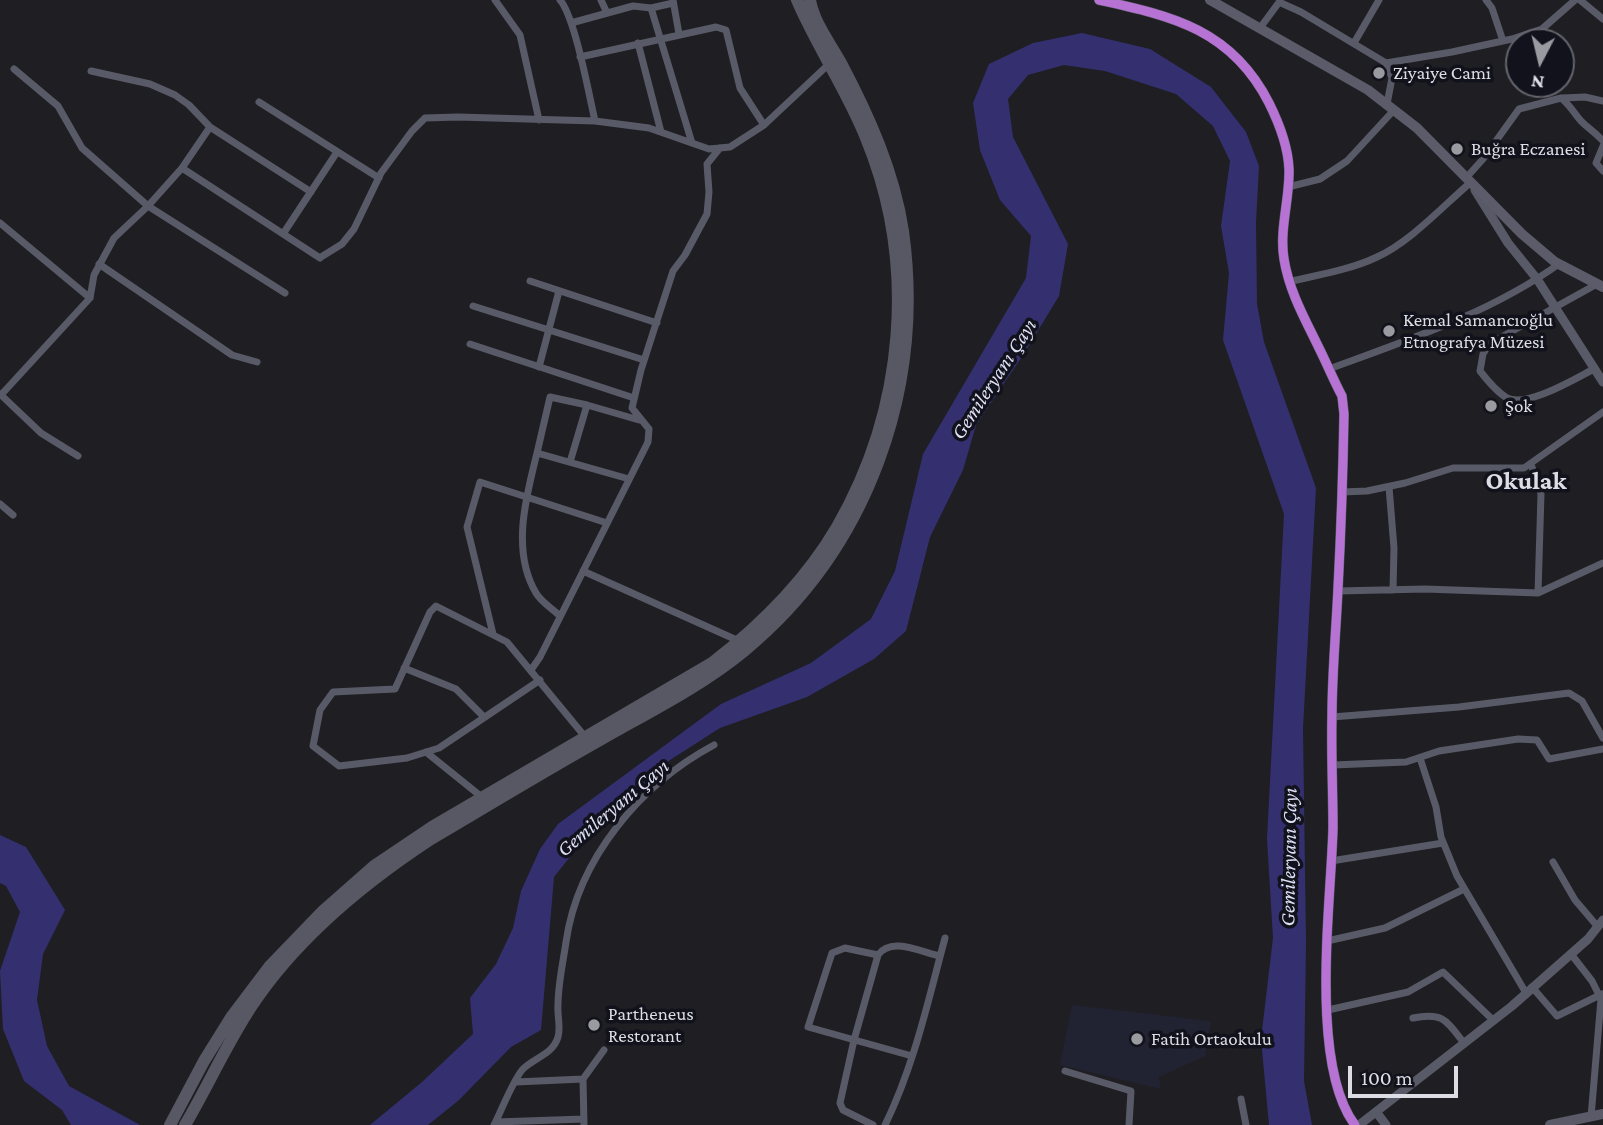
<!DOCTYPE html>
<meta charset="utf-8">
<style>
body{margin:0}
#map{position:relative;width:1603px;height:1125px;overflow:hidden;background:#1e1e23;font-family:"Crimson Pro",serif}
canvas{display:block}
.north{position:absolute;left:1505px;top:28px;width:70px;height:70px;box-sizing:border-box;background:#12121c;border:2px solid #63646c;border-radius:50%;rotate:187deg;font-size:19px;font-weight:700;line-height:28px;text-align:center;color:#dddee5}
.north::after{content:'';display:block;margin:auto;width:24px;height:32px;background:#9a9ba1;clip-path:polygon(50% 0,100% 100%,50% 72%,0 100%)}
.scale{position:absolute;left:1348px;top:1066px;width:110px;height:32px;box-sizing:border-box;border:4px solid #dddee5;border-top:0;padding-left:9px;font-size:21px;line-height:24px;white-space:nowrap;color:#dddee5;-webkit-text-stroke:5px #12121c;paint-order:stroke}
</style>
<div id="map">
<canvas width="1603" height="1125"></canvas>
<div class="north">N</div>
<div class="scale">100 m</div>
</div>
<script>
const ctx = document.querySelector('canvas').getContext('2d');
ctx.lineJoin = 'round';
function fill(path, color) {
  ctx.fillStyle = color;
  ctx.fill(path, 'evenodd');
}
function strokePath(path, color, width, dash) {
  ctx.strokeStyle = color;
  ctx.lineWidth = width;
  ctx.lineCap = dash ? 'butt' : 'round';
  ctx.setLineDash(dash || []);
  ctx.stroke(path);
}
function write(font, color, halo, rows, align = 'center') {
  ctx.font = font + ' "Crimson Pro",serif';
  ctx.lineWidth = 7;
  ctx.setLineDash([]);
  ctx.textBaseline = 'middle';
  ctx.strokeStyle = halo;
  ctx.fillStyle = color;
  for (const [text, x, y, turn = 0] of rows) {
    ctx.save();
    ctx.translate(x, y);
    ctx.rotate((+turn || 0) * Math.PI / 180);
    ctx.textAlign = isNaN(turn) ? turn : align;
    if (halo) ctx.strokeText(text, 0, 0);
    ctx.fillText(text, 0, 0);
    ctx.restore();
  }
}
const built = new Path2D(`
 M1072,1005l139,16 -6,35 -46,21 2,12 -101,-24z`);
const water = new Path2D(`
 M1082,33l68,16 61,38 35,45 13,34 -3,56 1,82 7,38 52,146 -13,240 3,213 -2,140 8,44h-43l-8,-86 12,-101 -6,-99 17,-325 -61,-174 6,-67 -8,-47 9,-65 -17,-35 -37,-32 -71,-23 -41,-6 -36,10 -20,24 5,38 55,107 -9,52 -34,56 -49,73 -13,45 -33,67 -24,94 -32,28 -67,38 -87,31 -50,32 -89,83 -27,34 -13,153 -30,17 -52,53 -31,25h-58l52,-43 51,-48 -3,-36 26,-34 17,-36 8,-37 19,-42 18,-25 163,-120 90,-41 60,-44 24,-48 28,-117 103,-176 5,-42 -31,-36 -20,-50 -7,-47 16,-39 44,-21z
 M0,835l26,12 39,63 -22,44 -6,46 10,46 22,40 71,39h-69l-9,-15 -38,-29 -21,-52 -3,-58 20,-59 -14,-26 -6,-3z`);
const minor = new Path2D(`
 M495,0l25,35 19,85
 M560,0c15,17 29,95 35,121
 M601,0l6,13
 M673,0l6,34
 M1486,0l6,8 11,33
 M1580,0l23,19
 M1279,2l22,10 85,51 6,15 -5,26
 M651,8l22,-5
 M571,23l62,-17 18,2 41,135
 M1260,28l20,-27
 M638,43l23,89
 M1354,43l25,-43
 M580,57l136,-30 10,3 14,58 24,37
 M1386,63l66,-11 60,-13 30,-10 33,-29
 M14,69l44,37 24,42 66,58 137,87
 M91,71l59,13 25,11 14,10 21,22 101,65
 M1562,98l23,-1 18,4
 M259,102l120,76
 M1603,146l-7,17 7,8
 M182,168l138,90
 M1466,178l17,-19 36,-50 42,-11c9,7 13,15 20,23 7,7 15,12 22,20
 M1288,187l32,-8 27,-18 47,-51
 M0,223l90,75
 M283,234l54,-82
 M321,257l21,-13 12,-15 27,-56 31,-42 13,-13 33,-1 137,4 54,7 60,21 21,-2 34,-22 65,-61
 M99,264l133,91 25,7
 M530,281l127,42
 M1288,282c29,-7 62,-12 89,-25 33,-15 65,-50 93,-74
 M473,306l171,54
 M470,344l164,54
 M539,367l20,-76
 M1329,369c79,-29 161,-56 230,-105
 M1594,369c-18,9 -67,39 -87,29 -10,-6 -20,-18 -27,-27l3,-17 6,-10 108,-60
 M0,394l41,39 37,23
 M1,395l89,-97 4,-23 20,-37 34,-32 34,-38 28,-41
 M537,453l13,-56 37,8
 M570,462l17,-57 52,15
 M1531,464l10,30 -3,99
 M1389,487l5,61 -1,42
 M1342,492l25,-1 38,-8 48,-15h71l79,-56
 M0,504l13,11
 M583,571l156,70
 M1338,591l87,-2 113,4 65,-30
 M560,616c-7,-7 -19,-14 -24,-23 -25,-42 -10,-96 1,-140l92,26
 M493,634l-26,-107 13,-45 127,41
 M404,668l52,21 28,28
 M531,670l9,-13 108,-215 1,-13 -17,-21 9,-38 32,-99 12,-16 22,-41 2,-22 -2,-28 13,-16
 M540,680l-101,68 -32,10 -68,8 -26,-20 7,-36 13,-18 62,-3 35,-77 6,-6 71,36 79,96
 M1332,717l127,-10 110,-14 13,8 21,37
 M426,752l57,46
 M1420,758l16,49 5,30 16,39 69,117
 M1333,765l73,-3 33,-11 79,-12 19,1 12,19 54,-10
 M1331,861l112,-18
 M1553,862l22,38 23,27
 M1327,941l58,-13 79,-39
 M1571,954l21,27 9,18 -10,118
 M878,955l-33,-7 -13,5 -24,74 104,29
 M1532,987l25,29 45,-22
 M1328,1010l80,-18 35,-20 50,48
 M1413,1018c30,-6 33,2 51,25
 M1065,1071l66,20 -2,34
 M516,1082l67,-3
 M1241,1099l5,26
 M496,1122l88,-3
 M494,1125c7,-13 20,-48 30,-57 12,-11 29,-14 34,-31 3,-10 -1,-22 0,-32 0,-21 5,-42 8,-63 12,-84 75,-158 148,-197
 M584,1125l-1,-46 21,-29
 M873,1125l-30,-15 -3,-7 14,-63 24,-85c13,-19 43,-3 62,1
 M885,1125c29,-59 43,-124 60,-187`);
const tertiary = new Path2D(`
 M1475,190l33,53 29,36 66,103
 M1377,1113l9,12
 M1359,1125l153,-119 76,-67 15,-19`);
const secondary = new Path2D(`
 M1210,0l158,90 49,38 105,106 33,28 48,25`);
const primary = new Path2D(`
 M1099,0c74,16 133,30 170,103 10,20 19,43 20,66 1,29 -10,61 -5,90 5,32 21,60 35,89 8,16 15,33 23,48l2,18c-1,58 -3,117 -6,175 -2,42 -6,85 -6,127 -1,37 1,75 1,112 -2,76 -24,236 22,297
 M1550,1125l53,-11`);
const trunk = new Path2D(`
 M170,1125l34,-64 28,-45 37,-49 54,-56 51,-45 58,-39 280,-164c49,-38 94,-83 125,-136 68,-118 81,-263 29,-389 -19,-48 -49,-91 -69,-138
 M185,1125c23,-39 41,-80 66,-118 44,-67 113,-124 180,-168 56,-33 112,-67 169,-99 49,-28 100,-53 144,-89 124,-102 181,-262 159,-420 -9,-59 -34,-115 -62,-168 -11,-20 -27,-40 -31,-63`);
const bus1 = new Path2D(`
 M1099,0c74,16 133,30 170,103 10,20 19,43 20,66 1,29 -10,61 -5,90 5,32 21,60 35,89 8,16 15,33 23,48l2,18c-1,58 -3,117 -6,175 -2,42 -6,85 -6,127 -1,37 1,75 1,112 -2,76 -24,236 22,297`);
const markers = [
 [1379,73,7,"#9a9ba1"],
 [1457,149,7,"#9a9ba1"],
 [1389,331,7,"#9a9ba1"],
 [1491,406,7,"#9a9ba1"],
 [594,1025,7,"#9a9ba1"],
 [1137,1039,7,"#9a9ba1"]
];
const poiNames = [
 ["Ziyaiye Cami",1393,73],
 ["Buğra Eczanesi",1471,149],
 ["Kemal Samancıoğlu",1403,320],
 ["Etnografya Müzesi",1403,342],
 ["Şok",1505,406],
 ["Partheneus",608,1014],
 ["Restorant",608,1036],
 ["Fatih Ortaokulu",1151,1039]
];
const waterNames = [
 ["Gemileryanı Çayı",994,379,-57],
 ["Gemileryanı Çayı",613,808,-40],
 ["Gemileryanı Çayı",1289,857,-89]
];
const districtNames = [
 ["Okulak",1526,481]
];
fill(built, '#222332');
fill(water, '#343070');
strokePath(minor, '#595a67', 7);
strokePath(tertiary, '#595a67', 9);
strokePath(secondary, '#5b5b6a', 10);
strokePath(primary, '#5a5a68', 10);
strokePath(trunk, '#585864', 12);
strokePath(bus1, '#b673d3', 9);
for (const [x, y, r, color] of markers) {
  const dot = new Path2D();
  dot.arc(x, y, r, 0, 2 * Math.PI);
  ctx.fillStyle = color;
  ctx.fill(dot);
  strokePath(dot, '#12121c', 2.5);
}
write('19px', '#dddee5', '#12121c', poiNames, 'left');
write('italic 21px', '#dddff4', '#12121c', waterNames);
write('bold 26px', '#dddee5', '#12121c', districtNames);
</script>
